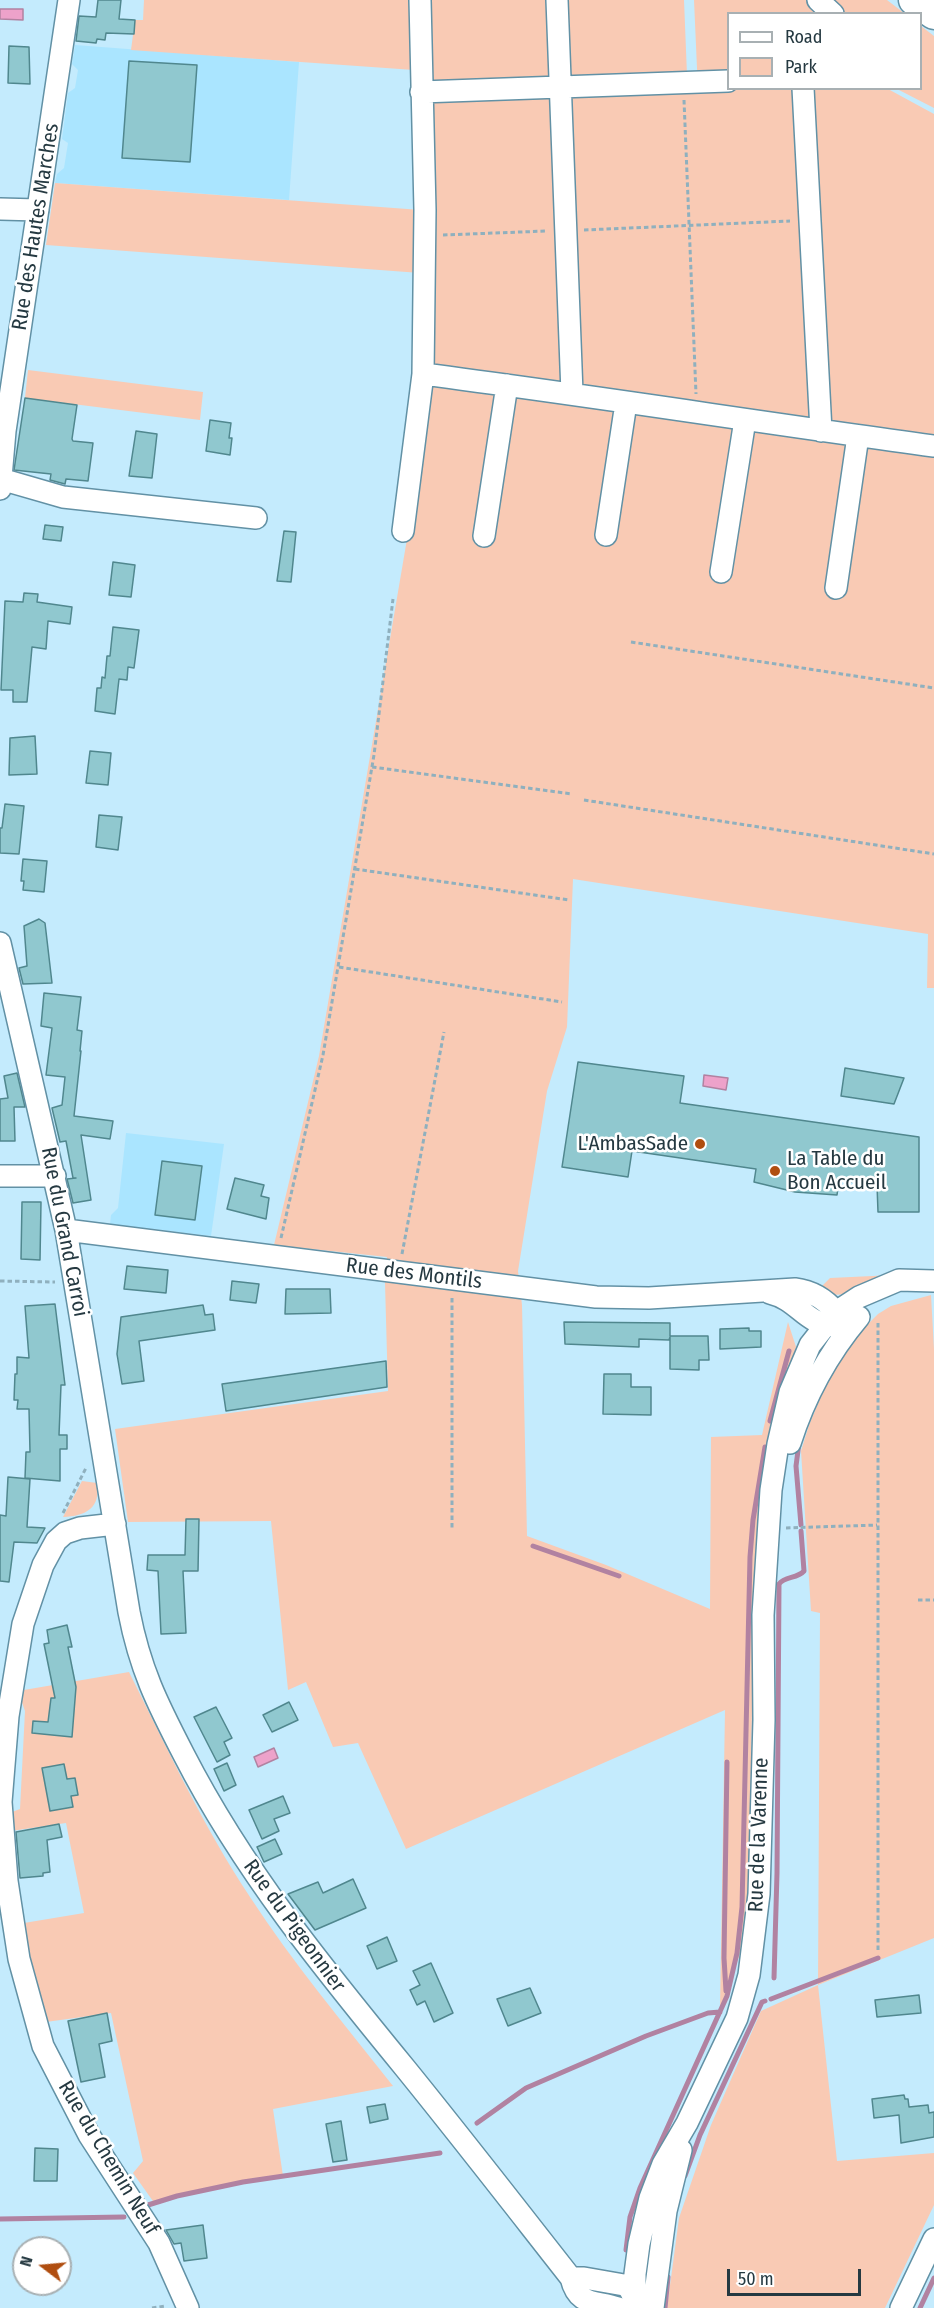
<!DOCTYPE html>
<style>
body{margin:0}
#map{position:relative;width:934px;height:2308px;overflow:hidden;background:#c4ebfd;font-family:"Fira Sans Condensed",sans-serif}
canvas{display:block}
.legend{position:absolute;left:727px;top:12px;width:195px;height:78px;box-sizing:border-box;background:#fff;border:2px solid #a8b0b3;margin:0;padding:8px 10px;list-style:none;font-size:18px;color:#253941}
.legend li{display:flex;align-items:center;gap:12px;height:30px}
.legend b{width:30px;border:2px solid #a8b0b3}
.north{position:absolute;left:12px;top:2236px;width:60px;height:60px;box-sizing:border-box;background:#fff;border:2px solid #a8b0b3;border-radius:50%;rotate:286deg;font-size:16px;font-weight:700;line-height:24px;text-align:center;color:#253941}
.north::after{content:'';display:block;margin:auto;width:21px;height:27px;background:#b04e10;clip-path:polygon(50% 0,100% 100%,50% 72%,0 100%)}
.scale{position:absolute;left:727px;top:2269px;width:134px;height:27px;box-sizing:border-box;border:3px solid #253941;border-top:0;padding-left:8px;font-size:18px;line-height:21px;white-space:nowrap;color:#253941;-webkit-text-stroke:4px #fff;paint-order:stroke}
</style>
<div id="map">
<canvas width="934" height="2308"></canvas>
<ul class="legend">
<li><b style="height:8px;background:#fff"></b>Road</li>
<li><b style="height:16px;background:#f9cab4"></b>Park</li>
</ul>
<div class="north">N</div>
<div class="scale">50 m</div>
</div>
<script>
const ctx = document.querySelector('canvas').getContext('2d');
ctx.lineJoin = 'round';
function fill(path, color) {
  ctx.fillStyle = color;
  ctx.fill(path, 'evenodd');
}
function strokePath(path, color, width, dash) {
  ctx.strokeStyle = color;
  ctx.lineWidth = width;
  ctx.lineCap = dash ? 'butt' : 'round';
  ctx.setLineDash(dash || []);
  ctx.stroke(path);
}
function write(font, color, halo, rows, align = 'center') {
  ctx.font = font + ' "Fira Sans Condensed",sans-serif';
  ctx.lineWidth = 5;
  ctx.setLineDash([]);
  ctx.textBaseline = 'middle';
  ctx.strokeStyle = halo;
  ctx.fillStyle = color;
  for (const [text, x, y, turn = 0] of rows) {
    ctx.save();
    ctx.translate(x, y);
    ctx.rotate((+turn || 0) * Math.PI / 180);
    ctx.textAlign = isNaN(turn) ? turn : align;
    if (halo) ctx.strokeText(text, 0, 0);
    ctx.fillText(text, 0, 0);
    ctx.restore();
  }
}
const built = new Path2D(`
 M75,45l224,17 -10,138 -234,-17 2,-9 7,-6 4,-25 -6,-4 6,-46 7,-5 3,-18 -6,-6z
 M126,1133l98,11 -13,92 -101,-12 1,-9 7,-7z`);
const green = new Path2D(`
 M144,0h268l2,70 -283,-20 4,-30h8z
 M427,0h125l3,83 -126,5z
 M566,0h118l3,75 -114,4 -4,-4z
 M694,0h114l15,13 -95,1v74l160,1 46,25v874h-7l1,-54 -355,-55 -6,148 -20,64 -29,180 4,34 5,231 79,29 104,44 1,-172 51,-2 26,-113 8,25 -26,86 -12,85 -4,83 -6,331 -28,76 5,-298 -319,139 -48,-106 -25,4 -27,-65 -18,8 -17,-169 -143,1 -13,-93 273,-38 -3,-108 2,-26 -113,-12 45,-189 88,-517 22,-441 269,-7z
 M824,0h63l17,13h-65z
 M921,26l13,10v72l-37,-19 23,-1z
 M55,183l366,27 -1,63 -374,-28z
 M28,370l175,22 -3,28 -175,-22z
 M894,1275l-46,19 -16,1 -13,-6 11,-11z
 M931,1295l3,54v589l-116,47 19,176 97,-8v52l-49,103h-218l12,-90 32,-93 50,-114 57,-26 2,-372 -9,-2 -10,-160 8,-26 13,-31 22,-41 19,-24 15,-15 13,-8z
 M82,1481l15,2c4,25 -11,33 -34,34z
 M129,1672c38,76 74,154 121,225 43,66 94,127 143,189l-120,23 10,67c-43,5 -87,11 -128,28l-22,-31 10,-12 -32,-148 -65,9 -17,-65 -5,-34 60,-10 -18,-90 -55,8 1,-19 8,-3 5,-98 -7,-20z`);
const water = new Path2D(`
 M0,9h23v11l-23,-1z
 M704,1075l24,3 -2,12 -23,-4z
 M274,1748l4,10 -20,9 -4,-10z`);
const stream = new Path2D(`
 M770,1421l19,-70
 M799,1443l-3,23 5,59
 M533,1546l86,30
 M774,1978l3,-105 2,-289c6,-8 18,-5 25,-13l-3,-40
 M726,1991l-2,-33 3,-196
 M771,1999l107,-41
 M477,2123l49,-35 120,-52 62,-23 12,-1
 M685,2176l15,-41 62,-133 3,-1
 M148,2205l29,-9 66,-14 197,-29
 M0,2219l124,-2
 M626,2250l4,-33 10,-29 87,-192 10,-43 5,-46 8,-350 3,-37 12,-73
 M665,2308l3,-31
 M920,2308l14,-30`);
const building = new Path2D(`
 M98,0h23l-2,19 16,1 -1,14 -28,-1 -1,7 -8,-1 -1,4 -20,-2 3,-25 17,1z
 M9,46l20,1 1,37 -22,-1z
 M129,61l68,4 -7,97 -68,-4z
 M25,398l52,7 -5,34 1,2 20,2 -5,38 -22,-2 -1,5 -15,-4 1,-6 -37,-4z
 M210,420l21,3 -2,15h3l-2,17 -24,-4z
 M136,431l21,3 -5,44 -23,-2z
 M45,525l18,2 -2,14 -18,-2z
 M284,531l12,1 -5,50 -14,-1z
 M113,562l22,3 -4,32 -22,-2z
 M24,593l14,1 -1,8 35,5 -2,17 -22,-3 -2,28 -14,-2 -5,55h-14v-12h-12l4,-89 18,1z
 M113,627l26,3 -5,38 -6,-1 -1,13 -8,-1 -4,35 -20,-3 2,-23h4l1,-11 3,1 2,-22h3z
 M35,736l2,38 -28,1 1,-37z
 M90,751l21,2 -3,32 -22,-2z
 M5,804l19,2 -5,48 -19,-1v-25h2z
 M99,815l23,2 -4,33 -22,-3z
 M23,859l24,2 -3,31 -21,-2 1,-9h-3z
 M39,919l6,4 7,60 -29,1 -4,-16 8,-2 -3,-40z
 M44,993l37,4 -4,33 5,1 -2,20h1l-7,65 39,5 -3,18 -29,-4 10,65 -18,3 -6,-24 9,-1h-3l-7,-37 -6,1 -8,-34 10,-3 3,-28 -19,-2 6,-47 -11,-2z
 M578,1062l106,14 -4,27 239,34v75h-41l-1,-27 -38,-5 -2,15 -42,-3 -41,-10 2,-13 -124,-18 -4,26 -66,-10z
 M845,1068l59,10 -10,26 -53,-8z
 M17,1073l8,34h-11l1,34h-15v-42l8,-1 -4,-22z
 M162,1161l40,5 -7,54 -40,-5z
 M235,1178l29,7 -3,11 8,2 -3,21 -39,-10z
 M22,1202h19l-1,58 -19,-1z
 M127,1266l41,4 -2,23 -42,-4z
 M232,1281l27,3 -3,19 -26,-3z
 M286,1289h44l1,24 -46,1z
 M55,1304l10,81h-4l-2,50h8v14h-7v32l-35,-3 1,-26h4l-1,-43h-12l1,-9h-4l1,-26h2v-17l12,1 -4,-52z
 M203,1305l2,10 8,-1 2,16 -76,11 5,40 -22,3 -5,-30 4,-37z
 M564,1322l106,1v13h38l1,24h-10v10l-29,-1v-32l-1,3 -30,-1v8l-74,-3z
 M749,1328v3h12v16l-41,2v-20z
 M386,1361l1,26 -161,24 -4,-27z
 M604,1374h27v13h20v28l-48,-1z
 M8,1477l22,2 -3,48 18,1 -8,15 -23,-1 -5,40 -9,-1v-66l6,1z
 M186,1519h13l-1,52h-15l3,62 -25,1 -3,-63 -11,-1 1,-15h37z
 M67,1625l5,22h-4l8,40 -4,50 -40,-4 1,-12 15,1 3,-24h4l-11,-54 5,-1 -2,-13z
 M289,1702l9,18 -26,12 -9,-17z
 M216,1707l16,31 -8,4 6,13 -13,7 -23,-45z
 M227,1763l9,22 -12,6 -10,-22z
 M64,1764l3,15 8,-1 3,17 -7,1 2,11 -23,4 -8,-43z
 M283,1796l7,17 -16,6 5,12 -17,8 -13,-29z
 M59,1824l3,13 -15,3 3,32 -7,1v3l-23,2 -4,-46z
 M275,1839l7,15 -18,8 -7,-15z
 M353,1879l13,29 -51,22 -27,-36 30,-12 5,11z
 M387,1937l10,24 -20,8 -10,-23z
 M431,1963l22,50 -19,9 -9,-21 -8,4 -7,-15 10,-5 -7,-14z
 M530,1988l11,25 -33,13 -11,-27z
 M919,1995l2,18 -44,4 -2,-17z
 M107,2013l5,28 -13,3 6,33 -24,5 -13,-61z
 M904,2095l1,4h3l1,8 19,-2 1,8 5,-1v25l-33,6 -2,-28 -25,3 -2,-19z
 M385,2104l3,15 -18,4 -3,-16z
 M341,2121l6,39 -14,2 -7,-38z
 M35,2148l23,1 -1,32h-23z
 M203,2225l4,33 -23,3 -3,-18 -7,1 -8,-14z`);
const path = new Path2D(`
 M684,100l12,294
 M584,230l206,-9
 M443,235l104,-4
 M631,642l303,46
 M372,767l200,27
 M584,800l350,54
 M355,869l214,31
 M339,967l223,35
 M281,1238l42,-183 51,-300 19,-156
 M402,1254l42,-222
 M0,1281l55,1
 M452,1298v230
 M878,1323v628
 M63,1513l23,-45
 M786,1528l91,-3
 M918,1600h16
 M152,2308l13,-2`);
const minor = new Path2D(`
 M557,0l15,393
 M818,0l15,14
 M803,88l18,343
 M421,92l307,-11
 M0,209l38,1
 M423,374c171,22 341,49 511,72
 M1,479l62,18 193,21
 M0,489l5,-58 64,-431
 M403,531l20,-157 2,-164 -5,-210
 M606,535l20,-132
 M484,536l23,-151
 M721,572l24,-152
 M836,588l22,-152
 M0,943l66,287 63,382c11,57 28,91 55,143 59,115 139,213 221,313 56,69 111,140 166,210 7,29 24,22 47,30
 M0,1176h55
 M66,1230l530,67 53,1 146,-9c16,2 30,10 41,23
 M770,1293c29,7 35,32 66,33
 M790,1443c15,-47 37,-88 69,-126
 M115,1524l-35,4 -15,5 -9,8 -13,24 -20,59 -15,92 -7,86 6,79 12,78 24,87 46,89 70,108 29,65
 M571,2278h13l40,7 5,3 6,12
 M635,2308v-34l4,-30 11,-46 13,-34 24,-41 50,-105 12,-43 10,-81 5,-174 -1,-105 8,-125 7,-46 12,-52 20,-47 26,-33 23,-15 40,-17 35,1
 M653,2308l13,-97 15,-61
 M901,2308l33,-69`);
const highway = new Path2D(`
 M914,0l20,14`);
const markers = [
 [700,1144,6,"#b04e10"],
 [775,1171,6,"#b04e10"]
];
const streetNames = [
 ["Rue des Hautes Marches",36,227,-81],
 ["Rue du Grand Carroi",64,1232,79],
 ["Rue des Montils",414,1274,7],
 ["Rue de la Varenne",759,1835,-88],
 ["Rue du Pigeonnier",294,1926,54],
 ["Rue du Chemin Neuf",108,2158,59]
];
const poiNames = [
 ["L'AmbasSade",688,1144],
 ["La Table du",787,1159,"left"],
 ["Bon Accueil",787,1183,"left"]
];
fill(built, '#aae5ff');
fill(green, '#f9cab4');
fill(water, '#eda2ca');
strokePath(water, '#b182a1', 1.5);
strokePath(stream, '#b182a1', 5);
fill(building, '#90c8cf');
strokePath(building, '#50878e', 1.5);
strokePath(minor, '#6291a5', 24);
strokePath(highway, '#6291a5', 33);
strokePath(path, '#8fb0be', 3, [4.5, 3]);
strokePath(minor, '#fff', 21);
strokePath(highway, '#fff', 30);
for (const [x, y, r, color] of markers) {
  const dot = new Path2D();
  dot.arc(x, y, r, 0, 2 * Math.PI);
  ctx.fillStyle = color;
  ctx.fill(dot);
  strokePath(dot, '#fff', 2);
}
write('21px', '#253941', '#fff', streetNames);
write('21px', '#253941', '#fff', poiNames, 'right');
</script>
